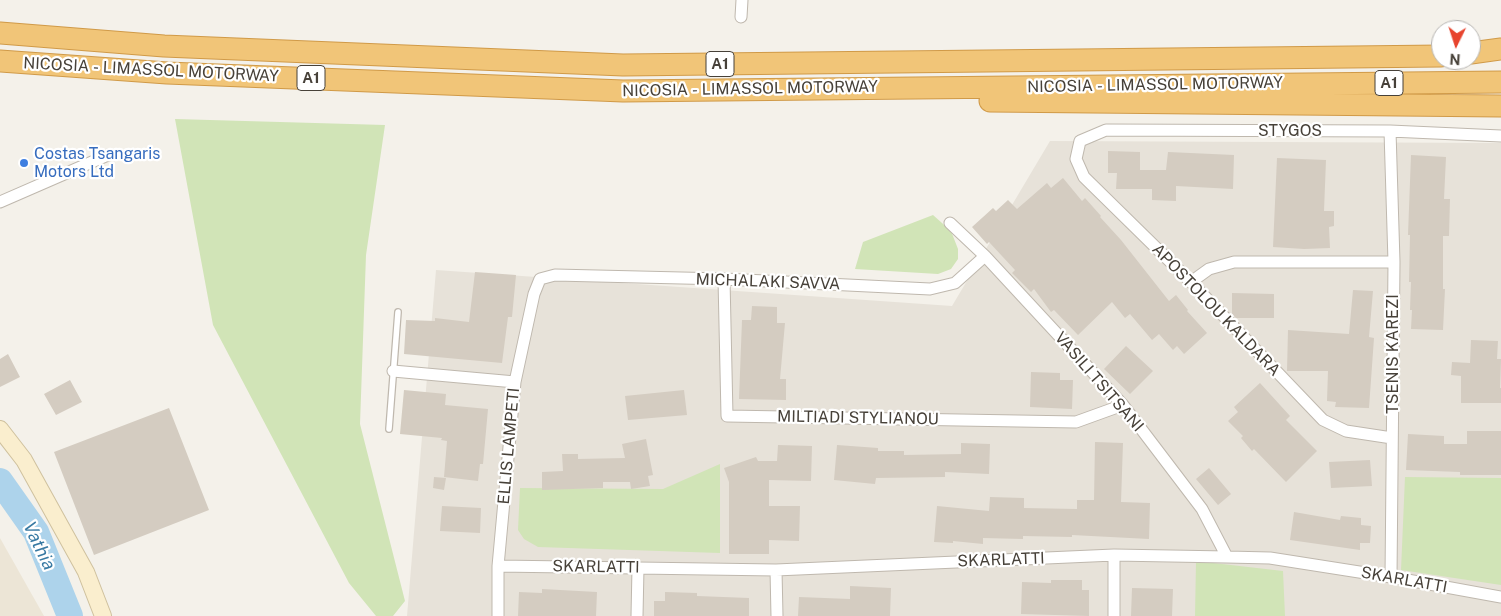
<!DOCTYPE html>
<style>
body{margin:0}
#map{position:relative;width:1501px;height:616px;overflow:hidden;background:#f4f1ea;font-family:"Public Sans",sans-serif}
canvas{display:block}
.north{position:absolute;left:1431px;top:20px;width:50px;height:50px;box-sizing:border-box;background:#fff;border:1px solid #b5b3b0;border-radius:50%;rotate:184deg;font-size:14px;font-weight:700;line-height:20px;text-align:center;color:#474139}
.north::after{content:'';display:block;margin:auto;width:18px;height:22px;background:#e7442e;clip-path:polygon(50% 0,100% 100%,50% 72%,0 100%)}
</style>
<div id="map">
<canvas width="1501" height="616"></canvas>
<div class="north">N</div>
</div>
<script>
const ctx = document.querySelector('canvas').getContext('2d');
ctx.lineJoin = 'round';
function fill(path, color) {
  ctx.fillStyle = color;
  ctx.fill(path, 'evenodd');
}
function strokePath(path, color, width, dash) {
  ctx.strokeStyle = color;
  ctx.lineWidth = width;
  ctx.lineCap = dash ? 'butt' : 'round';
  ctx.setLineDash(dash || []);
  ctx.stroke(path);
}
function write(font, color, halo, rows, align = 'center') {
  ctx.font = font + ' "Public Sans",sans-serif';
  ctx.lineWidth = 4.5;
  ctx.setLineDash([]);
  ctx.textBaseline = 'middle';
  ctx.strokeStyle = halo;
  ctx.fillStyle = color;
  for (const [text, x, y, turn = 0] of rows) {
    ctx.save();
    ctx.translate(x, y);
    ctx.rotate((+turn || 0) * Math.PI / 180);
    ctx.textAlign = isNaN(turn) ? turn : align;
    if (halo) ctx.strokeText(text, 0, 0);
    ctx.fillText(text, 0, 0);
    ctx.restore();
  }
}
const residential = new Path2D(`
 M1050,141l451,2v473h-1094l29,-346 516,36z`);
const education = new Path2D(`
 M0,538l44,78h-44z`);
const green = new Path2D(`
 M175,119l210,6 -19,130 -6,169 45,177 -12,15h-17l-27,-33 -136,-258z
 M933,215l18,16 7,18v10l-7,10 -13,5 -83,-5 8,-27z
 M720,464v89l-182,-6 -14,-8 -6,-9 2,-42 143,1z
 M1405,477l96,1v107l-100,-15z
 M1196,561l87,10 2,45h-90z`);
const river = new Path2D(`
 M0,481l36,51 34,84`);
const building = new Path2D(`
 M1108,151l32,1v18h26l2,-18 66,3 -1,34 -57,-3v15l-24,-1v-11h-36l1,-16h-9z
 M1411,155l35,2 -2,42h6l-1,37h-6v53h2l-2,41 -32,-1 1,-19h-2l1,-28h-2l1,-47h-2z
 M1277,158l49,2 -2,51h10v15l-5,1 1,21 -26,1 -31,-2z
 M1063,178l19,23 3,-3 16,18 -1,1 21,23 48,61 7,-6 12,15 -1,1 20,22 -23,21 -7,-8 -4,4 -14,-16 -7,6 -22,-26 -5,4 -13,-16 -34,33 -24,-25 -3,2 -17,-23 -3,3 -19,-19 3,-3 -26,-28 -2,2 -15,-17 21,-19 3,3 12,-11 9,9 30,-26 4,5z
 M475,272l41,3 -4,42h-4l-6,46 -98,-9 2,-34 29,1v-3l34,4z
 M1353,290l20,1 -4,46 5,1 -5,70 -34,-1 1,-5 -9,-1 1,-30h-41l1,-41 61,4z
 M1232,293l42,1v24h-38l-4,-4z
 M752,306l25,1v16h8l-5,56h6v21l-47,-1 3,-79h9z
 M1471,340l27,1 -1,18h4l-1,29h1v15h-40v-27l-10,-1 1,-13 18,1z
 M1126,346l27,25 -23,23 -26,-25z
 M8,354l12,23 -20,10v-28z
 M1031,372l29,1v7h13l-1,29 -42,-2z
 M70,380l12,22 -26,13 -12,-21z
 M1260,383l30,33 -4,4 31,31 -31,31 -32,-33 -2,2 -11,-13 2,-2 -15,-15 10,-9 -4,-5z
 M404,390l42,4 -1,11 43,4 -5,55h-3l-2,17 -34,-4 3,-36 -6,-1 1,-2 -42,-4z
 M684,390l3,25 -59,5 -3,-24z
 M169,408l40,102 -115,45 -40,-103z
 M1467,431h34v44h-41v-3l-54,-2 2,-36 36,2v8h23z
 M646,439l7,36 -5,1 2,10 -19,3 -1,-7h-27v6l-61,2v-18l21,-1 -1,-17h16v5l47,-1 -3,-14z
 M1095,442l28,1 -2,59 29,1 -1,36 -77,-4v2l-49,-1v3l-40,-1v6l-30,-3v2l-19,-1 3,-36 52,5 1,-14 34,1v10l53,1v-9h17z
 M961,443l29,1 -1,30 -44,-2v5l-69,1 -1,6 -41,-4 3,-35 41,3v3h26v4l57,-1z
 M778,445l34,1 -1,35 -42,-1v26h31l-1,35 -30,-1v14h-40v-72l-5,-14 32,-11 2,4h19z
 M1370,460l2,26 -41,2 -2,-26z
 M1209,468l22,26 -13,11 -22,-26z
 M434,477l12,1 -2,12 -11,-2z
 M442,506l39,2 -1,25 -40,-2z
 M1294,512l46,8 1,-4 20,2v7l10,1 -1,17h-10v7l-70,-10z
 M1051,580h31v10h7v26l-68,-2 1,-32 29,1z
 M850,586l41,2 -1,28h-92l1,-19 51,2z
 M1132,588l41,1 -1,27h-41z
 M542,589l55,3 -1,24h-78l1,-24 23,1z
 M665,592l32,1v3l52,2v18h-95v-15h11z`);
const lane = new Path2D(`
 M389,429l9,-117`);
const street = new Path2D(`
 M741,17l1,-17
 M1390,131l4,131 -3,315
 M0,202l108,-47
 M950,223l35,33 138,149 79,104 25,48
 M724,279l3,137 349,6 47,-17
 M1191,282l18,-13 25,-7h160
 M393,371l122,11
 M1392,438l-46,-7 -23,-11 -132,-138 -107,-105 -8,-18 4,-18 26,-11 284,1 111,5
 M498,566l278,4 338,-15 113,2 43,1 121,19 110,20
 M776,570l1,46
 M498,616v-50l17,-184 19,-88 6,-15 15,-4 169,4 206,10 25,-6 30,-27
 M637,616l1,-48
 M1114,616v-61`);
const secondary = new Path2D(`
 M0,429l24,31 62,112 17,44`);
const highway = new Path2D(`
 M0,33l164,13 459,19 818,-9
 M1471,53l30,-4
 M0,61l167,12 456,18 878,-9
 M990,101l511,5`);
const markers = [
 [24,163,5,"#3f7fe0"]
];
const shields = [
 [720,64,28],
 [311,78,28],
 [1389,83,28]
];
const shieldNames = [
 ["A1",720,64],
 ["A1",311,78],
 ["A1",1389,83]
];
const streetNames = [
 ["NICOSIA - LIMASSOL MOTORWAY",151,70,3],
 ["NICOSIA - LIMASSOL MOTORWAY",1155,85,-1],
 ["NICOSIA - LIMASSOL MOTORWAY",750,89,-1],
 ["STYGOS",1290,131],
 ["MICHALAKI SAVVA",768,282,2],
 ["APOSTOLOU KALDARA",1216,310,46],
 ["TSENIS KAREZI",1393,354,-90],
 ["VASILI TSITSANI",1099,382,49],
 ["MILTIADI STYLIANOU",858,418,1],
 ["ELLIS LAMPETI",509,446,-85],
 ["SKARLATTI",1001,560,-2],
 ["SKARLATTI",596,567,1],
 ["SKARLATTI",1404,580,10]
];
const shopNames = [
 ["Costas Tsangaris",34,154],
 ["Motors Ltd",34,172]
];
const waterNames = [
 ["Vathia",39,546,64]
];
fill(residential, '#e7e2d9');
fill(education, '#ece5d6');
fill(green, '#d1e4b7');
strokePath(river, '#add3eb', 26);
fill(building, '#d4ccc1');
strokePath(lane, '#bfb8ae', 8);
strokePath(street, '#bfb8ae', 13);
strokePath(secondary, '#cfc19e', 18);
strokePath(highway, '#d09a48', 23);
strokePath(lane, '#fff', 5.5);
strokePath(street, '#fff', 11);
strokePath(secondary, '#faeece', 16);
strokePath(highway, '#f1c578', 21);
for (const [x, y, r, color] of markers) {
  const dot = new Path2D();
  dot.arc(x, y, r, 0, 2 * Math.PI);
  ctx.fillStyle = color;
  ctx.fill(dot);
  strokePath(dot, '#fff', 2);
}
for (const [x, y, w] of shields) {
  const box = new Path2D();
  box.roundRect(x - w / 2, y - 12.5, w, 25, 4);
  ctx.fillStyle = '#fff';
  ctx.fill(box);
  strokePath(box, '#474139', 1);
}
write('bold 15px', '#474139', null, shieldNames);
write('16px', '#474139', '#fff', streetNames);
write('16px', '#366cbe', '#fff', shopNames, 'left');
write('italic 18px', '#397aa3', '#fff', waterNames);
</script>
